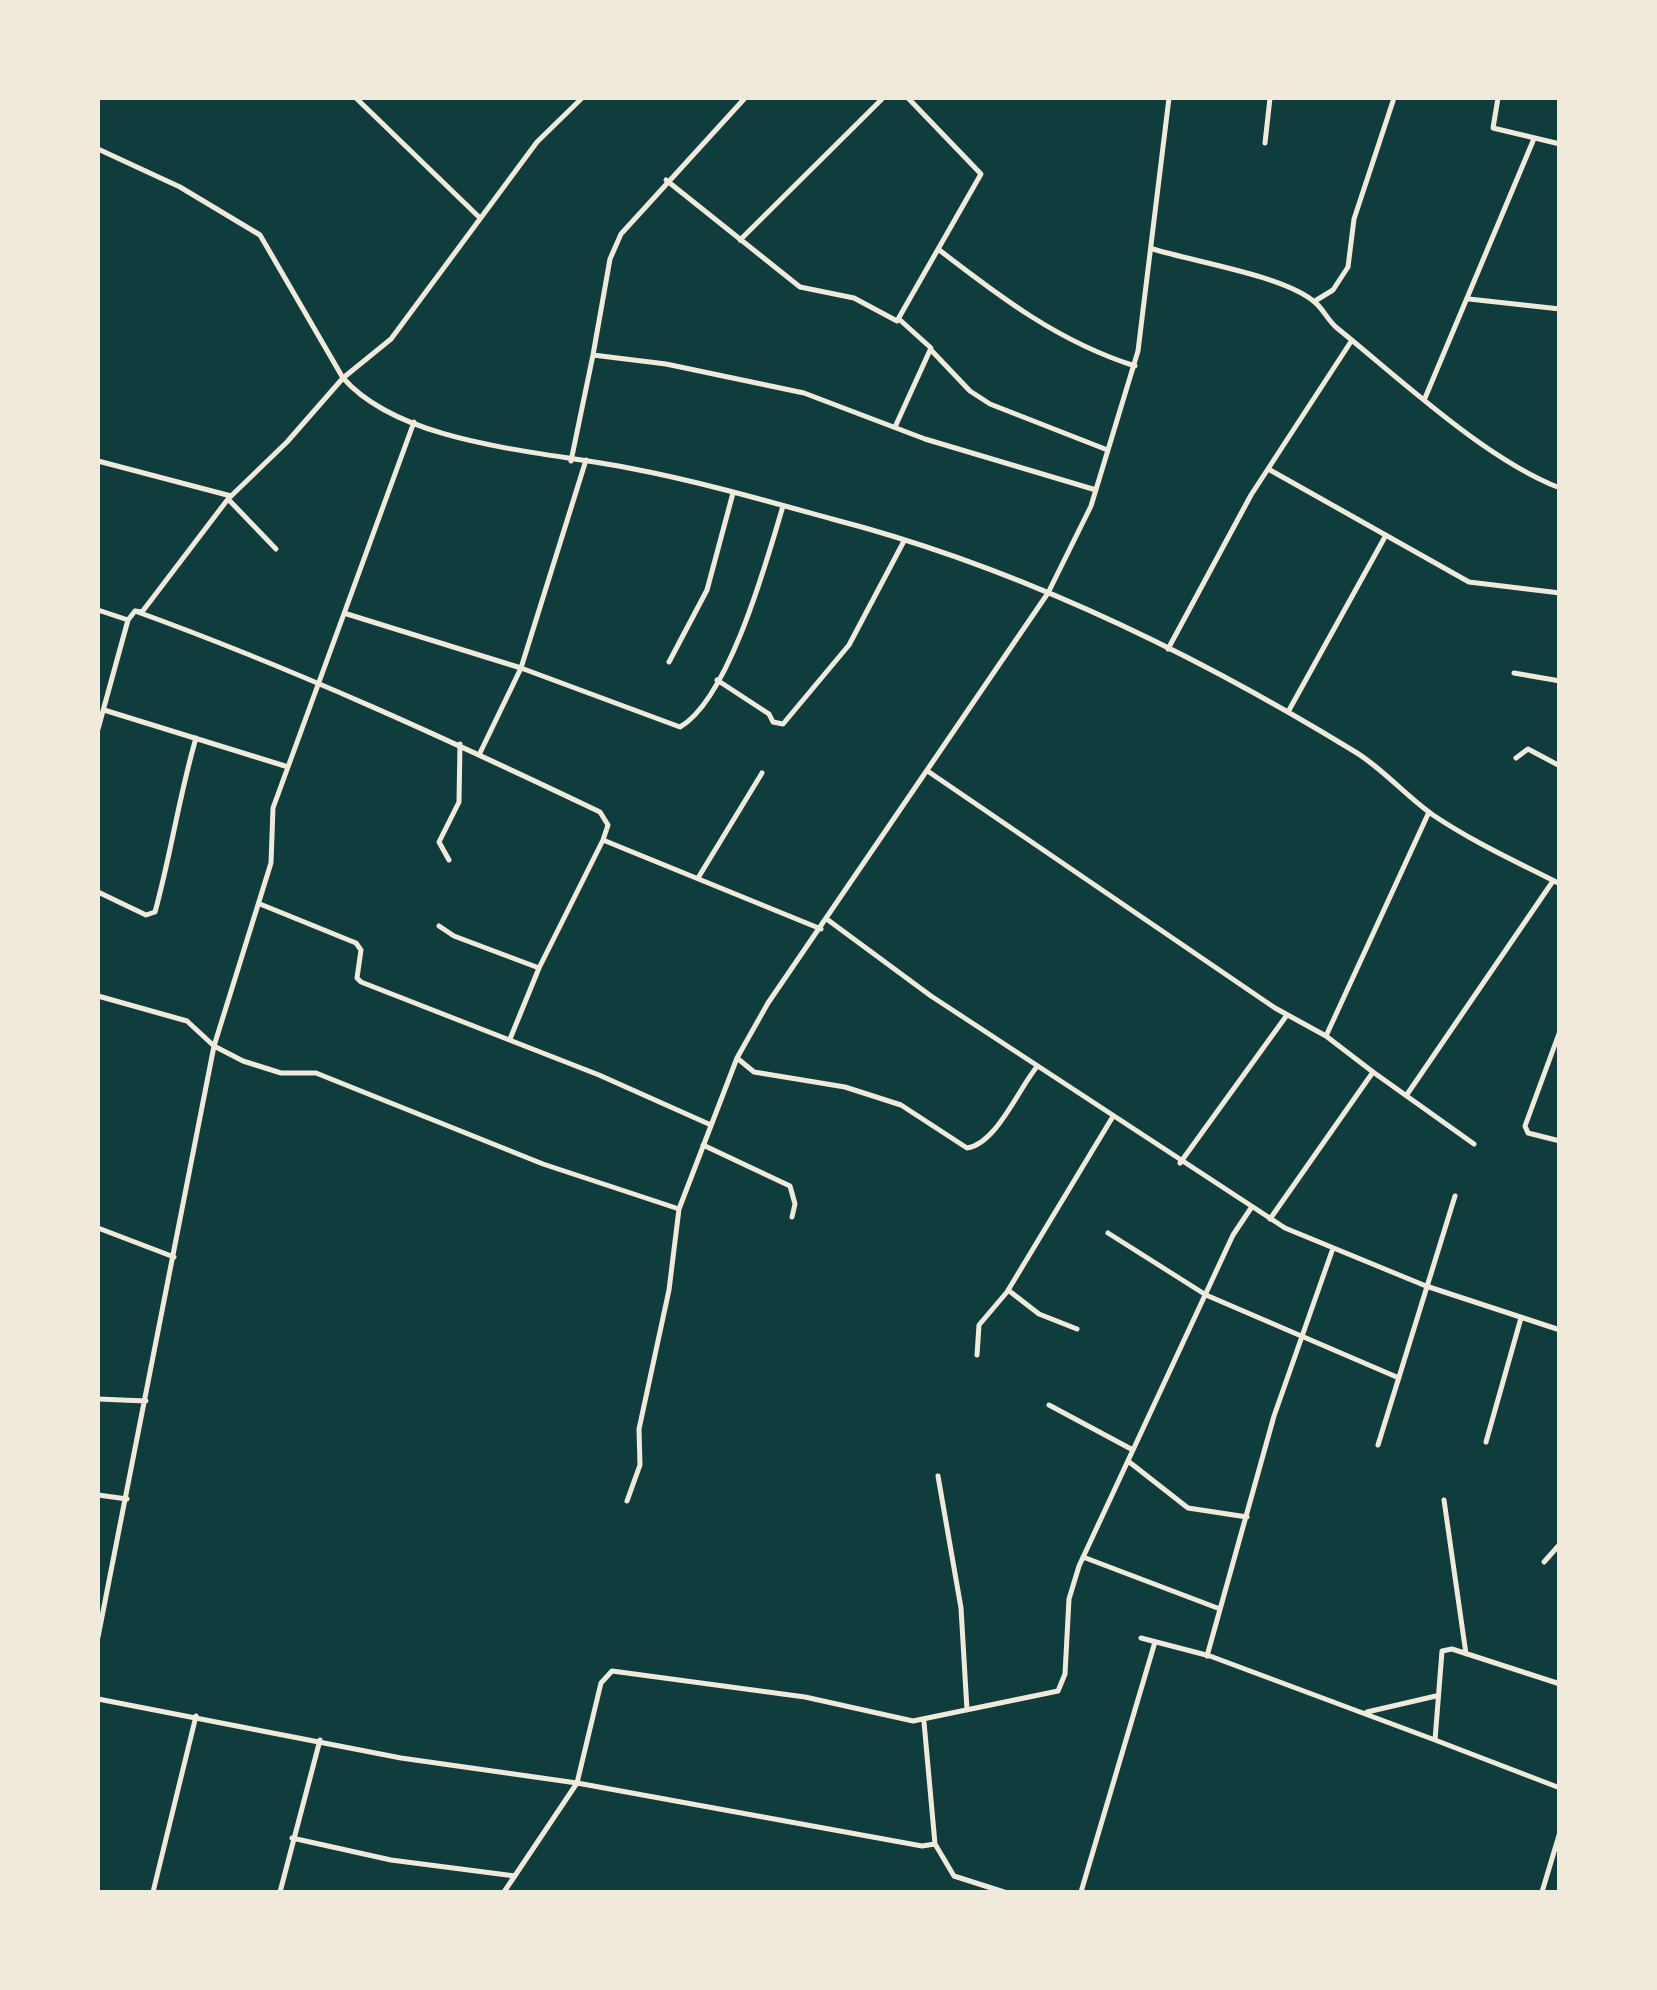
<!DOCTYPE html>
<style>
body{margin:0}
#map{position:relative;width:1657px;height:1990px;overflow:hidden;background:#0f3d3e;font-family:Manrope,sans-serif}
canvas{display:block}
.frame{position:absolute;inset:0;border:100px solid #f1e9da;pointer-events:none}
</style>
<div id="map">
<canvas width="1657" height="1990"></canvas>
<div class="frame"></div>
</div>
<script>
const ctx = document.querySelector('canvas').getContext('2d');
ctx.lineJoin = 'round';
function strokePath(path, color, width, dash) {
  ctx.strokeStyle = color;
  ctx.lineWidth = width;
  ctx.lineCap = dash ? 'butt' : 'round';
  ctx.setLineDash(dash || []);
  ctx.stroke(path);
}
const minor = new Path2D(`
 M356,98l124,120
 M1498,98l-5,30 67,16
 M1265,143l5,-45
 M98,149l82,38 80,48 83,143c61,69 205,73 291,91 67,13 133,32 198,50 186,48 362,134 525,234 27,17 49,43 76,62 40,27 84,47 127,69
 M666,180l134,107 54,11 43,23 84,-147 -73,-76
 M740,240l143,-142
 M938,249c62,48 121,93 197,117
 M1153,249c42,13 126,26 159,51 10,6 15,20 25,28 62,50 149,132 223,160
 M1469,299l91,10
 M1315,301l18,-11 15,-23 6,-48 40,-121
 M931,350l39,41 20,13 115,45
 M593,355l17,-96 11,-25 124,-136
 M1425,398l108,-257
 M895,427l36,-79 -31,-28
 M98,461l133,35
 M571,461l22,-106 73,9 138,29 121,46 171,51
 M1270,470l199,112 91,11
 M228,499l48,50
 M98,610l30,10 7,-9 7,1 86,-113 59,-57 56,-64 48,-39 146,-197 45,-44
 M135,611c160,58 312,128 465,201l8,13 -5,15 -64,128 -29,71
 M347,614l174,54 159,59c49,-28 87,-167 103,-221
 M1168,649l83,-154 101,-155
 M669,662l38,-72 26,-97
 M1514,673l46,8
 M717,680l52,34 4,8 10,2 66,-79 55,-104
 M104,710l181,56
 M1288,712l98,-177
 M98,729l30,-109
 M479,755l42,-87 65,-208
 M1516,758l12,-9 32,17
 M929,772l346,236 51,28
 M603,840l218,89
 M449,860l-10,-18 20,-40 1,-58
 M698,878l64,-105
 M98,892l48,23 9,-3c16,-58 24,-116 41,-174
 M260,904l96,39 5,7 -4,28 4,4 238,93 112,50
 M828,920l103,76 354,232 141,58 134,44
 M439,926l15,10 85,32
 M98,996l89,25 27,25 29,15 38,12h35l227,91 136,45
 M1560,1031l-35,95 3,7 32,8
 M737,1058l17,14 91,15 56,18 66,43c29,-4 51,-58 69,-80
 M1373,1072l101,72
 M1408,1093l145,-212
 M703,1145l87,41 5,18 -3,13
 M1180,1163l107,-148
 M1270,1219l103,-147 -47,-36 103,-224
 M98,1228l76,29
 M1108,1233l98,62 193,83
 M1008,1290l31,24 38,15
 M977,1355l2,-30 28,-33 105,-174
 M98,1399l48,2
 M1049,1405l84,45
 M1486,1442l35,-124
 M1378,1445l77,-249
 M1128,1461l60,47 59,9
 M938,1476l23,132 6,102
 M98,1495l29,4
 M1444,1500l22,154
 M627,1501l13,-36 -1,-36 30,-139 10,-81 58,-151 31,-55 280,-410 43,-87 47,-155 31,-253
 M1083,1557l137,52
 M1544,1562l16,-18
 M98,1637l116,-591 57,-183 2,-55 141,-386
 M1141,1638l69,18 225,84 7,-89 10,-2 108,35
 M1207,1656l67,-240 58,-165
 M98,1699l303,59 176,25 345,63 13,-2 -11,-122
 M1367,1712l69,-16
 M1435,1740l125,48
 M292,1838l99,22 124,16
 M935,1844l19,32 50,16
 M153,1892l43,-176
 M280,1892l40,-152
 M504,1892l73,-109 24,-100 11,-12 193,26 108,24 145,-30 7,-17 4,-75 10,-33 154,-331 18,-27
 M1081,1892l74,-250
 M1542,1892l18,-60`);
strokePath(minor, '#f1e9da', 5);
</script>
